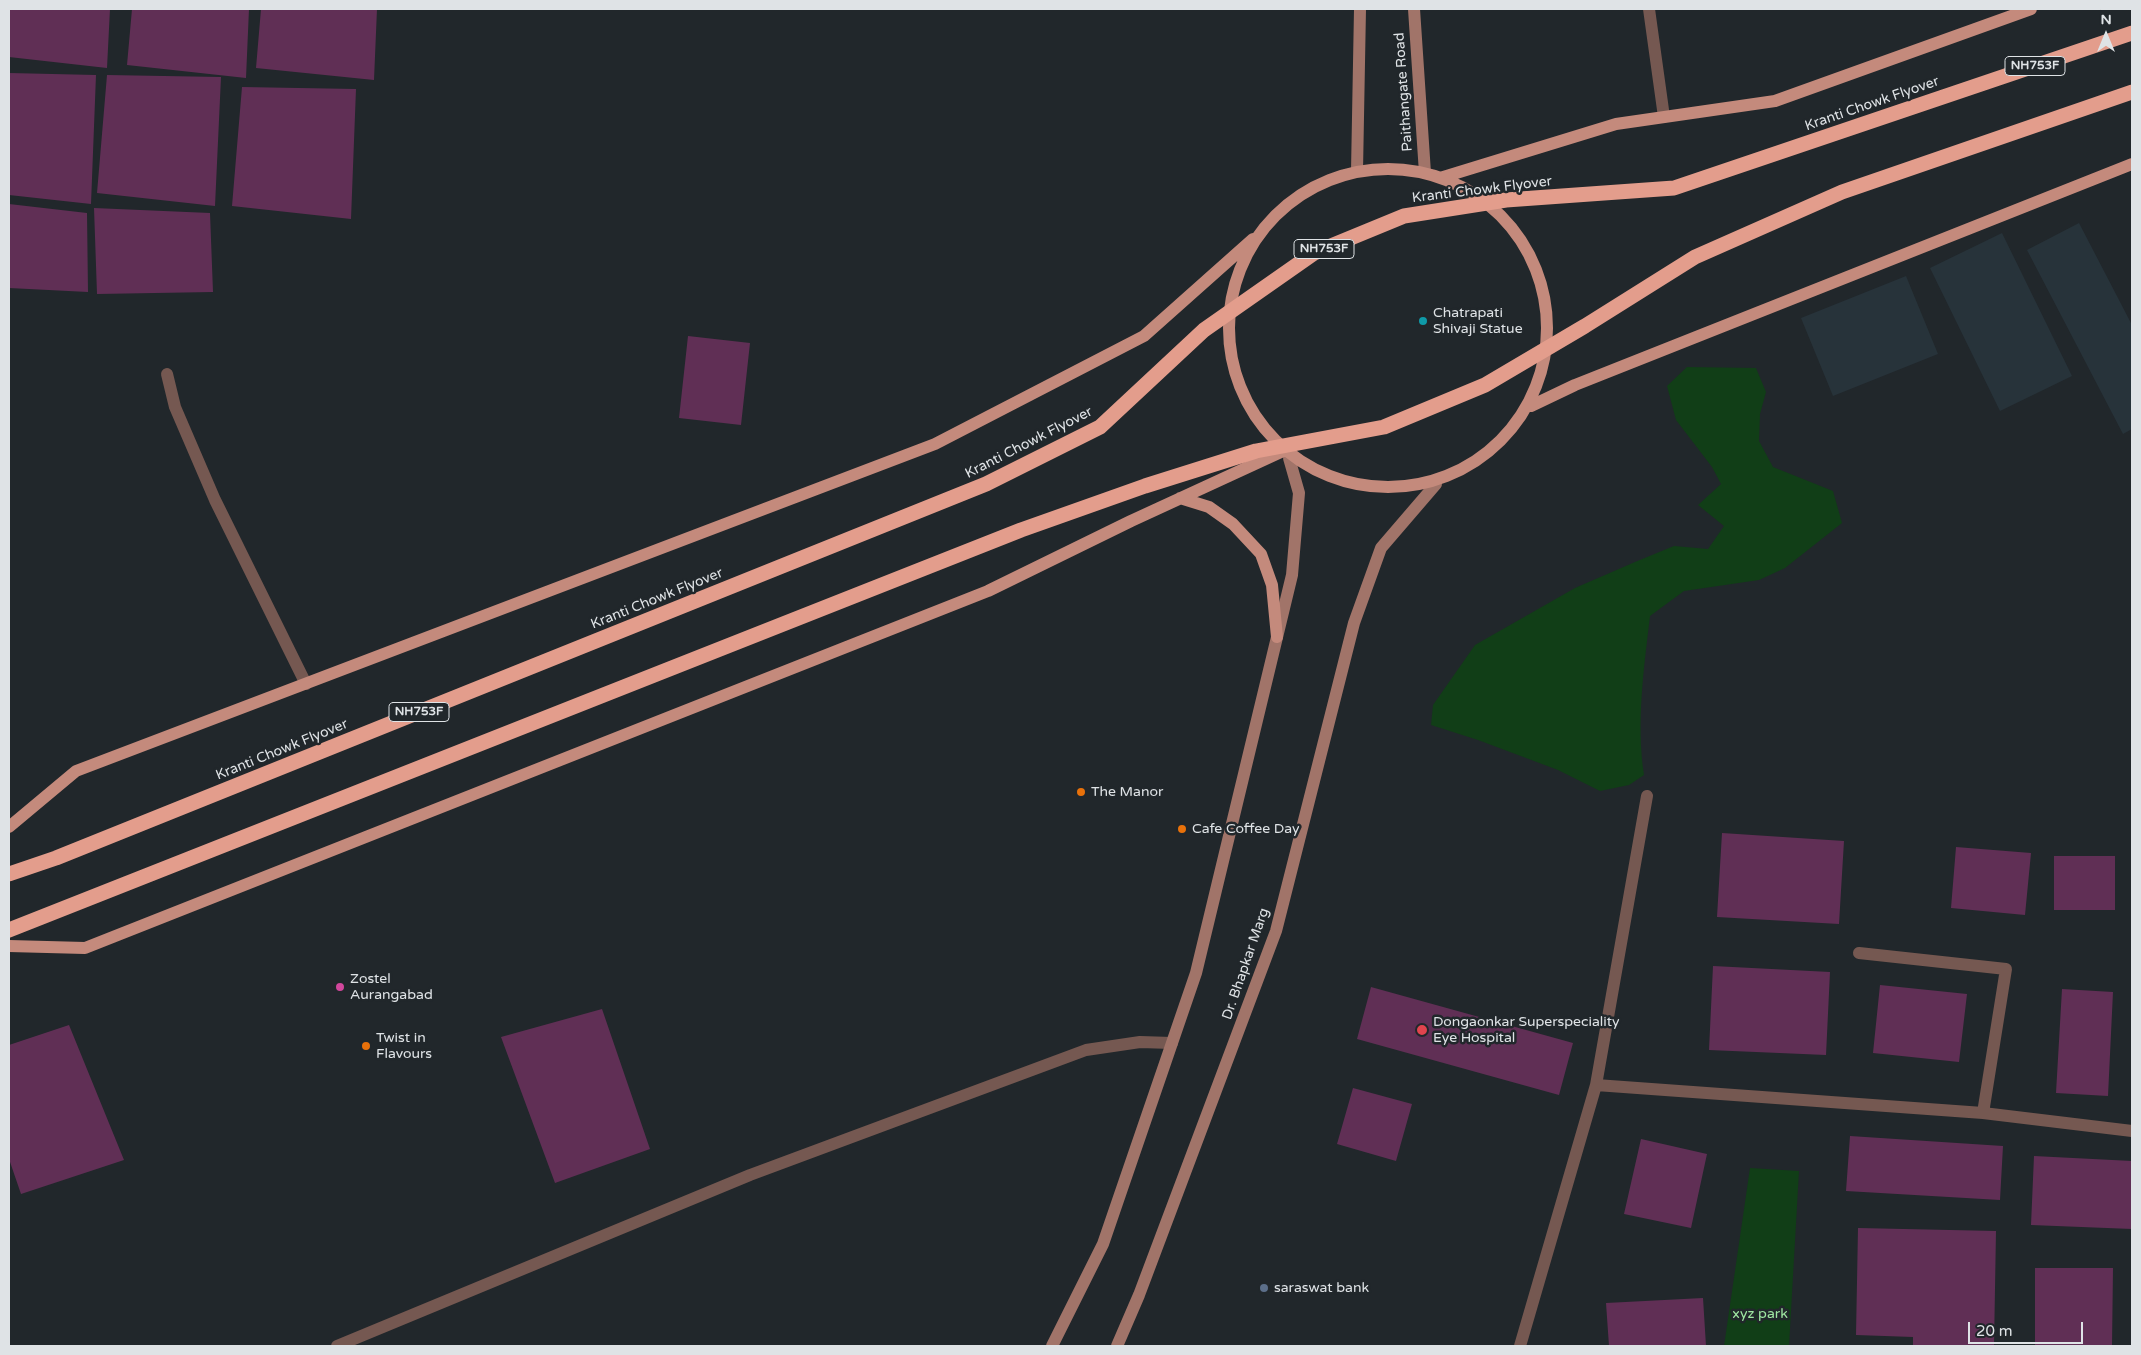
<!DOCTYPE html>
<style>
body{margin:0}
#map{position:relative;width:2141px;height:1355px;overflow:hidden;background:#21272b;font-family:"Varela Round",sans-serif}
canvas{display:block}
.frame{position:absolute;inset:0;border:10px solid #dfe3e6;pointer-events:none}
.north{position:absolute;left:2081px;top:10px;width:50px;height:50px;-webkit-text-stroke:4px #21272b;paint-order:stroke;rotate:0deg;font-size:14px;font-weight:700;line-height:20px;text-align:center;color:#dfe3e6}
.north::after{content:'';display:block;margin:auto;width:18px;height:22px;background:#dfe3e6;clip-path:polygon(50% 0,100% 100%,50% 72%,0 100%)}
.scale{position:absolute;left:1968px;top:1322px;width:115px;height:22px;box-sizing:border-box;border:2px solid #dfe3e6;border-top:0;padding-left:6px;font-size:15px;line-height:18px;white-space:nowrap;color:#dfe3e6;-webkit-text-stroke:4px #21272b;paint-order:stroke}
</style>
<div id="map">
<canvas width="2141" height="1355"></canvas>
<div class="frame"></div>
<div class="north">N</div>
<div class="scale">20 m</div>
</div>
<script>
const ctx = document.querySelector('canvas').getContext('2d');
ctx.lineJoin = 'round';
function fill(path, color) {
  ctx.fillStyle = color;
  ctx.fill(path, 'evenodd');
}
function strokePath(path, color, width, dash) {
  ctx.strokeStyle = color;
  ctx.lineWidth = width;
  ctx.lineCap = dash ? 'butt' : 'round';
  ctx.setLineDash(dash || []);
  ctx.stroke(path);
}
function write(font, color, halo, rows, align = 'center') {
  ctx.font = font + ' "Varela Round",sans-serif';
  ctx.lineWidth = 5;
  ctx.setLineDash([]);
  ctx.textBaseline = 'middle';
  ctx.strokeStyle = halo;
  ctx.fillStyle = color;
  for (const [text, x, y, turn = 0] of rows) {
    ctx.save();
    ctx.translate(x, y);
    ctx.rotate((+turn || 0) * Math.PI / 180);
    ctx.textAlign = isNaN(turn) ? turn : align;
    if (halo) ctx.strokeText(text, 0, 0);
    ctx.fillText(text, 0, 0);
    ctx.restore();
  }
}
const built = new Path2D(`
 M2079,223l53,102v104l-9,5 -96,-184z
 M2002,233l70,143 -72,35 -70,-143z
 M1906,276l32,78 -105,42 -32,-78z`);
const green = new Path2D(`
 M1687,367l69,1 10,24 -6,22 -1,27 14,26 60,24 9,32 -57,45 -26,12 -75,11 -34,25c-6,52 -14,106 -6,159l-15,10 -29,6 -42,-21 -80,-30 -47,-15 2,-20 42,-60 100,-57 60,-26 39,-16 34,3 16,-23 -26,-21 23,-21 -9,-17 -36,-47 -9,-34z
 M1750,1168l49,3 -10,175h-65z`);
const building = new Path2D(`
 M9,9h101l-3,59 -98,-11z
 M132,9h117l-3,69 -119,-13z
 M261,9h116l-3,71 -118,-12z
 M9,73l87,2 -5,129 -82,-9z
 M107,75l114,2 -6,129 -118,-13z
 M242,87l114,2 -5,130 -119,-13z
 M9,204l78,9 1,79 -79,-4z
 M94,208l116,5 3,79 -116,2z
 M688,336l62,7 -9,82 -62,-7z
 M1722,833l122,8 -5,83 -122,-7z
 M1956,847l75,6 -6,62 -74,-7z
 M2054,856h61v54h-61z
 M1713,966l117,6 -4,83 -117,-5z
 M1880,985l87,9 -8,68 -86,-9z
 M1371,987l202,56 -14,52 -202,-56z
 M2062,989l51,3 -5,104 -52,-3z
 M602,1009l48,140 -95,34 -54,-146z
 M69,1025l55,135 -103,34 -12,-35v-114z
 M1353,1088l59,16 -16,57 -59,-17z
 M1850,1136l153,10 -3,54 -154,-9z
 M1641,1139l66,15 -16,74 -67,-14z
 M2034,1156l98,5v68l-101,-4z
 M1858,1228l138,3 -2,115h-81v-9l-57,-2z
 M2035,1268h78l-1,78h-77z
 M1703,1298l3,48h-97l-3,-43z`);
const lane = new Path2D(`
 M167,374l8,33 40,93 91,184
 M337,1346l413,-171 336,-125 54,-8 32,1`);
const street = new Path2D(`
 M1649,9l15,108
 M1859,953l147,16 -23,144
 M1596,1085l387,28 149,18
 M1520,1346l76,-261 51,-289`);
const secondary = new Path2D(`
 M1414,9l11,164
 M1357,171l3,-162
 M1052,1346l51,-102 93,-271 96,-398 7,-82 -10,-35
 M1117,1346l22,-51 137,-364 78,-308 27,-75 55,-64`);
const primary = new Path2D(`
 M1229 328a159 159 0 1 1 318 0a159 159 0 1 1-318 0Z
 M1440,178l176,-54 159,-23 256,-92
 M1531,406l44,-21 557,-221
 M1180,498l29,9 24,17 28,30 11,31 5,52
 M9,827l67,-56 859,-327 209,-108 109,-97
 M9,946l76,2 903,-357 143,-70 152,-70`);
const highway = new Path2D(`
 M9,874l47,-16 930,-374 114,-57 104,-97 110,-77 90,-37 102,-16 168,-12 458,-155
 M9,930l1012,-400 124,-44 111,-35 128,-24 101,-42 100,-59 110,-69 147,-65 290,-100`);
const markers = [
 [1423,321,5,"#0f9aa8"],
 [1081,792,5,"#e8710a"],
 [1182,829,5,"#e8710a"],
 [340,987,5,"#d1479c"],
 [1422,1030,6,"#e0444e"],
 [366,1046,5,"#e8710a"],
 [1264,1288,5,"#5c6f8a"]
];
const shields = [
 [2035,66,60],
 [1324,249,60],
 [419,712,60]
];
const shieldNames = [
 ["NH753F",2035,66],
 ["NH753F",1324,249],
 ["NH753F",419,712]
];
const streetNames = [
 ["Paithangate Road",1404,92,-94],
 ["Kranti Chowk Flyover",1872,104,-19],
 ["Kranti Chowk Flyover",1482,190,-7],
 ["Kranti Chowk Flyover",1029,443,-27],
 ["Kranti Chowk Flyover",657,599,-22],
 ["Kranti Chowk Flyover",282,750,-22],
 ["Dr. Bhapkar Marg",1246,964,-71]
];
const poiNames = [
 ["Chatrapati",1433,313],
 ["Shivaji Statue",1433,329],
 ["The Manor",1091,792],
 ["Cafe Coffee Day",1192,829],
 ["Zostel",350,979],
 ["Aurangabad",350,995],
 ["Dongaonkar Superspeciality",1433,1022],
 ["Eye Hospital",1433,1038],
 ["Twist in",376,1038],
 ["Flavours",376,1054],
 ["saraswat bank",1274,1288]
];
const parkNames = [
 ["xyz park",1760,1314]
];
fill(built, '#27333a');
fill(green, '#113e17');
fill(building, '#602f55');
strokePath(lane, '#755851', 12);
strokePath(street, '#755851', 12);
strokePath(secondary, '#a17469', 12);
strokePath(primary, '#c48a7c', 12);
strokePath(highway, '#e39d8c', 15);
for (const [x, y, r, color] of markers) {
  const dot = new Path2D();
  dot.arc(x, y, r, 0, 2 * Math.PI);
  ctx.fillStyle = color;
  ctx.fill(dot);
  strokePath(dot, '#21272b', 2);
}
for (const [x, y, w] of shields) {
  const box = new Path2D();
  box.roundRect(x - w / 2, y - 9.5, w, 19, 4);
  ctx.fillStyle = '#21272b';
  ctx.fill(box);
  strokePath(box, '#dfe3e6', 1);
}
write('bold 12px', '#dfe3e6', null, shieldNames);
write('14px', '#dfe3e6', '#21272b', streetNames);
write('14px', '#dfe3e6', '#21272b', poiNames, 'left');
write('14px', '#9fe7a2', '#21272b', parkNames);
</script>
